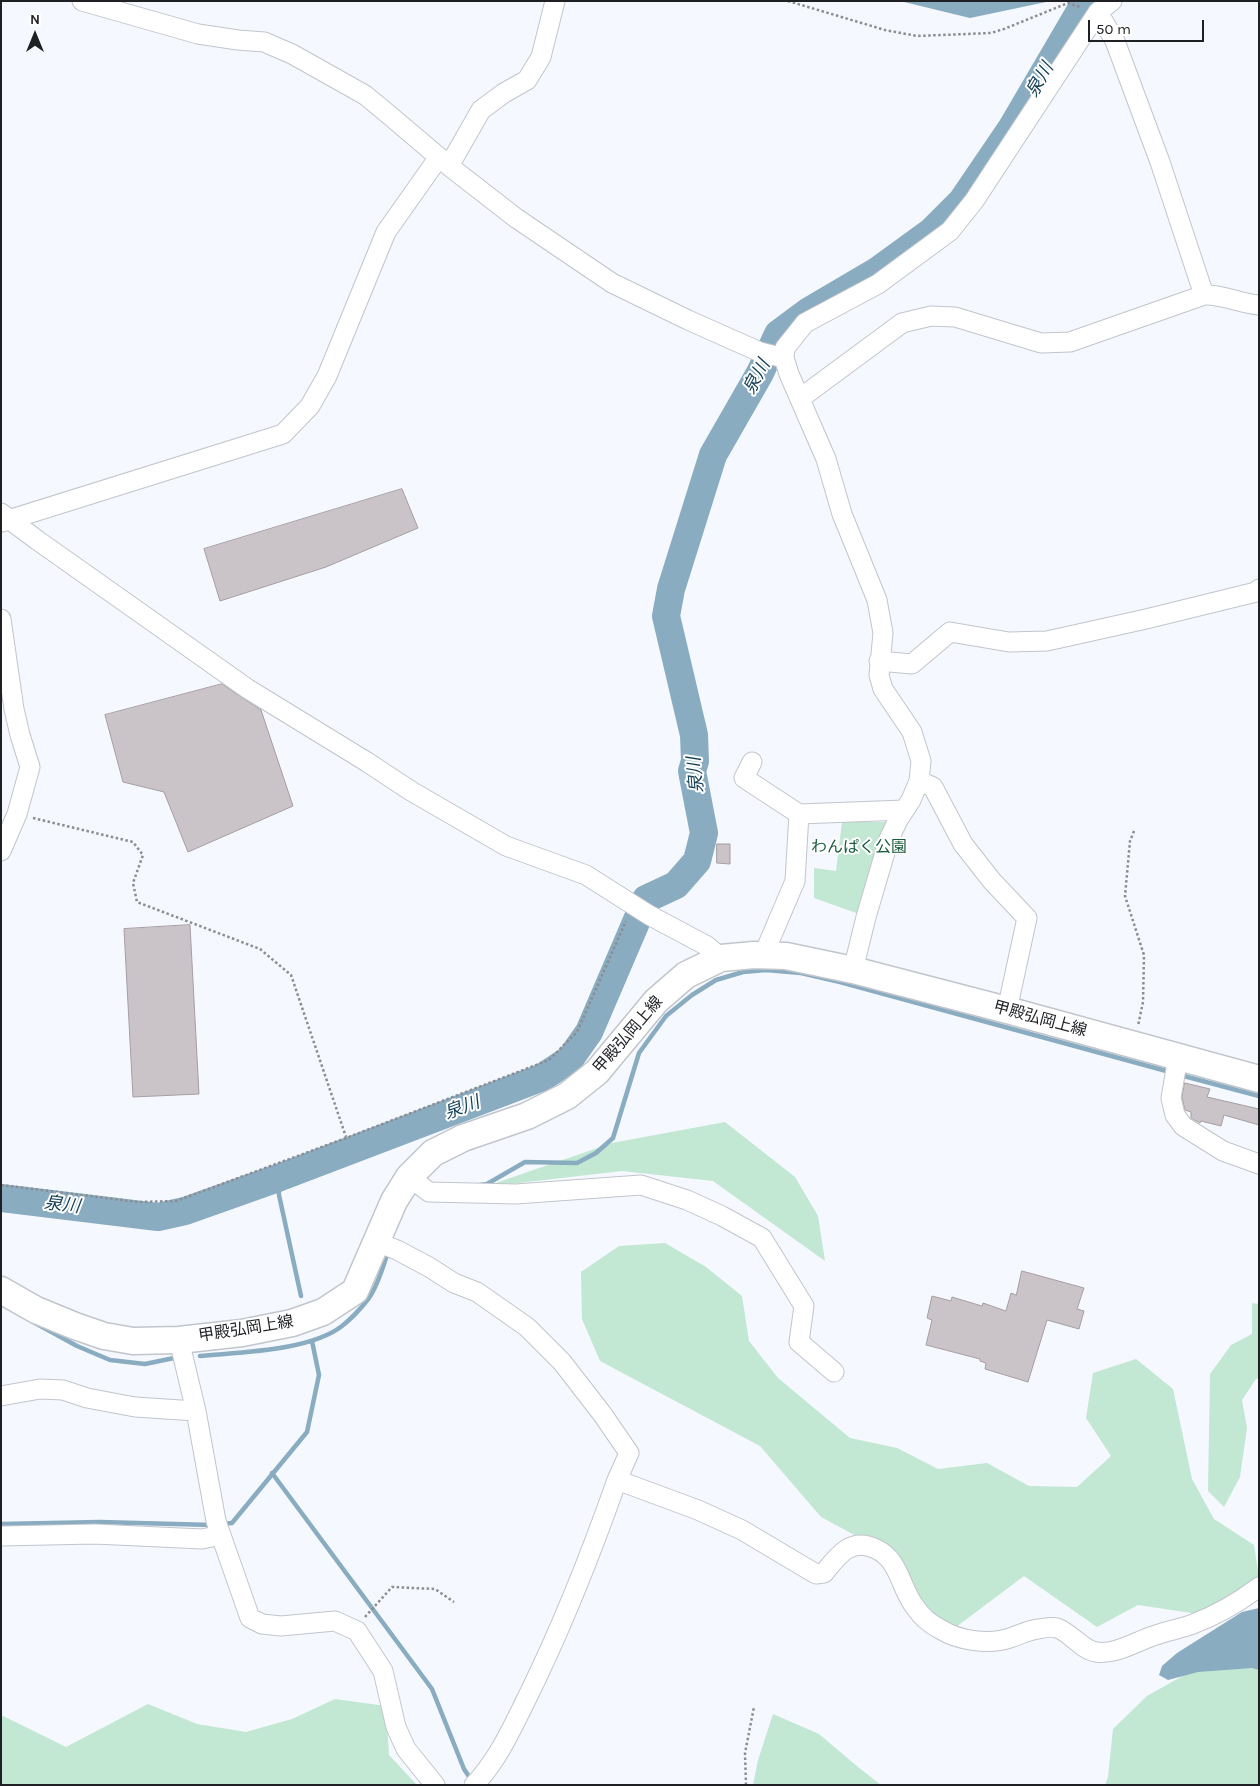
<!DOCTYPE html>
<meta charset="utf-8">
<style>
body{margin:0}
#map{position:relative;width:1260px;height:1786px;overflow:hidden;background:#f5f8fe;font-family:Karla,sans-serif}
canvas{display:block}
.frame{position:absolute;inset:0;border:2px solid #1e2023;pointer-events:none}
.north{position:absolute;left:10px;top:10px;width:50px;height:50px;-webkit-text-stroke:4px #fff;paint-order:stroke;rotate:0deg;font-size:14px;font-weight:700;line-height:20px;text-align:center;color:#1e2023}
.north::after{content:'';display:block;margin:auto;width:18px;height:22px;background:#1e2023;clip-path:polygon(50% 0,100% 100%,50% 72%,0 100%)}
.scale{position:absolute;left:1088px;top:20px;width:116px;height:22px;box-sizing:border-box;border:2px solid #1e2023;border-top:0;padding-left:6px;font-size:15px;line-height:18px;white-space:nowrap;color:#1e2023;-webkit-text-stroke:4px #fff;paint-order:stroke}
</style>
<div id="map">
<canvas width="1260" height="1786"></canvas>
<div class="frame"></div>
<div class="north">N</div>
<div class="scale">50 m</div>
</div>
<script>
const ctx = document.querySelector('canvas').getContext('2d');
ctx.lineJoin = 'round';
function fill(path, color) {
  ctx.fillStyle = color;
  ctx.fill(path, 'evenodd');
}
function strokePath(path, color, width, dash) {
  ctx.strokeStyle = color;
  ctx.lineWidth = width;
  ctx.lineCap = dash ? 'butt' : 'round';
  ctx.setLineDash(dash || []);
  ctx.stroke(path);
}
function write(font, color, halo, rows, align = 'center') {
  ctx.font = font + ' Karla,"Noto Sans JP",sans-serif';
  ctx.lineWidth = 4;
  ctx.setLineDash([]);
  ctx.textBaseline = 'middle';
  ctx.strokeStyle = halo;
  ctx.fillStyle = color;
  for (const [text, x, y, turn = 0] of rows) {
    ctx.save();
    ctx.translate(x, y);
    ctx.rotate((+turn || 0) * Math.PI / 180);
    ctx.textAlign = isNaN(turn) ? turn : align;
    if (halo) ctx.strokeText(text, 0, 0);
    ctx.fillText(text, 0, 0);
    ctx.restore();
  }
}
const green = new Path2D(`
 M842,822h46l-29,92 -45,-16v-30l22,3z
 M725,1122l70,55 23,39 7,45 -112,-80 -91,-10 -138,16 128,-44z
 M665,1243l41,24 36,29 7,45 29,37 72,60 47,10 41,21 49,-6 42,23 48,1 34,-31 -25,-38 7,-45 43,-14 37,30 19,90 22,40 40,26 5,32v14l-34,27 -87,-13 -41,22 -73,-51 -72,54 -34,-29 -19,-42 -78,-42 -61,-71 -160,-85 -18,-42 -1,-47 38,-26z
 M1252,1303l7,1v74l-3,1 -14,21 5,28 -7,49 -16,30 -16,-16 2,-117 21,-29 21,-11z
 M1259,1662v123h-154l3,-8 5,-48 34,-33 41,-23z
 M335,1699l51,7 3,49 28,30h-416v-70l65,32 82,-43 49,20 49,8 46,-13z
 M773,1714l46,20 39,33 23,18h-128l5,-25z`);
const water = new Path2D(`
 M900,1h151l-81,17z
 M1259,1608v62l-7,-2 -54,4 -30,8 -9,-5 3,-9 15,-13 65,-41z`);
const stream = new Path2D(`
 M1180,1075l79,21
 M278,1178l1,17 22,101
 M480,1185l7,-1 38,-22 52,1 19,-10 17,-15 26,-85 27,-37 26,-21 24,-15 27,-8 23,-2 35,3 39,9 330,90
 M35,1323l42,23 33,14 35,4 29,-6
 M200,1356c40,-4 110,-5 142,-30 9,-7 20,-19 27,-28 9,-13 14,-31 19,-46
 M272,1473l160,216 32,80 8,12
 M1,1524l99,-2 112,3
 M222,1524l10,-1 75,-91 12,-57 -7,-34`);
const river = new Path2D(`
 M1,1198l157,19 27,-6 93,-33 265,-101 27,-18 19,-27 57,-133 30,-14 21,-24 7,-28 -12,-62 3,-10 -1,-26 -28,-119 5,-27 42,-134 47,-82 18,-39 31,-23 68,-40 55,-40 30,-30 49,-72 75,-128`);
const building = new Path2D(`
 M402,489l16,39 -92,39 -106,34 -16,-52z
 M222,684l39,26 32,96 -105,46 -24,-60 -41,-10 -18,-67z
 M717,844h13v20l-13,-1z
 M190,925l9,169 -66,3 -9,-168z
 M1185,1083l25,6 -3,8 52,12v16l-35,-10 -3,11 -20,-5 -1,2 -9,-5v-6l-6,-2 -3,-12z
 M1022,1271l62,17 -7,21 7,2 -5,18 -32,-9 -19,62 -43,-13 1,-6 -6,-2v-2l-54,-14 6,-25 -5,-2 5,-22 19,5 1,-4 30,9 1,-3 23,8 5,-18 5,2z`);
const path = new Path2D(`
 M788,1l97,29 32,6 74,-3 13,-4 64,-26 12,4
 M33,818l100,24 10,13 -10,28 4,19 123,47 31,26 55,162
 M1134,831l-4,10 -5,55 19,59 -1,47 -5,24
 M1,1185l137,17 38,-1 170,-63 203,-78 28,-28 49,-111
 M365,1617l27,-30 43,2 19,13
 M746,1785l-1,-32 9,-46`);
const street = new Path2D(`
 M82,1l116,33 40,6 26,2 28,12 73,41 23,19 59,50
 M555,1l-14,56 -14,23 -23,13 -23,17 -32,56 67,52 96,65 76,37 72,32 24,6
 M1098,12l17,29 45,121 44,133
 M799,397l7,-3 96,-71 29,-7 24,1 86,26 29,-1 134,-47c19,-1 36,9 55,10
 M1,513l36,27 211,149 119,73 44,29 95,55 80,29 63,40 58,31 14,12
 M2,522l281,-88 27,-28 17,-30 59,-144 53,-75
 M1,619l13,90 6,26 10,32 -13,47 -16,37
 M879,661l33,3 38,-32 59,10 38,-1 99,-22 110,-27 3,-3
 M752,762l-8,16 55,36 105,-4
 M919,781l14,6 30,57 29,37 35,37 -20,92
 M763,956l32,-75 4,-67
 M853,970l13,-53 23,-78 9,-19 13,-20 8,-19 2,-20 -9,-29 -29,-43 -4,-14 4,-42 -6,-33 -35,-86 -16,-55 -37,-85 -5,-16 1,-10 20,-25 73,-39 72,-53 24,-30 124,-189 14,-11
 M1178,1057l-7,41 4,17 8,11 40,25 36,13
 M409,1177l20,15 87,2 125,-9 46,15 35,16 40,22 42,68 -5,36 35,30
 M377,1242l20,8 32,17 25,16 23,9 50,35 35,35 41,53 26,38 -12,27 81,30 44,20 74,44 8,-1c14,-18 27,-36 52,-24 24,11 24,39 39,58 6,9 15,17 25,22 19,12 49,16 70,9 9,-3 19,-8 28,-9 5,-1 15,-2 19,-1 13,4 25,22 39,24 19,3 39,-10 57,-16 13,-5 27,-7 40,-12 24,-9 46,-22 66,-37
 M179,1340l17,71 20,110 34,97 12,6 19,2 54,-5 22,10 26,40 13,56 10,22 29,36
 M1,1396l39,-7 23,1 24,8 48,9 61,4
 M1,1536l94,-2 107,5 19,-4
 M474,1785c24,-25 38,-57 53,-87 35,-71 64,-144 90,-218`);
const secondary = new Path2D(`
 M1,1290l35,20 39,16 29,10 29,5 46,-1 63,-7 50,-10 31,-11 32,-21 39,-90 15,-24 24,-24 30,-15 64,-22 40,-20 30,-24 59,-71 30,-26 35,-17 33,-3 32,1 67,14 154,40 252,69`);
const parkNames = [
 ["わんぱく公園",859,847]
];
const streetNames = [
 ["甲殿弘岡上線",1040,1019,15],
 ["甲殿弘岡上線",628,1035,-49],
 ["甲殿弘岡上線",246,1329,-9]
];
const waterNames = [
 ["泉川",1040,80,-60],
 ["泉川",757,377,-62],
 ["泉川",696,775,-95],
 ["泉川",462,1108,-20],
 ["泉川",62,1205,7]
];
fill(green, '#c2e7d2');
fill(water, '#89acc1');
strokePath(stream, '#89acc1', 4.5);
strokePath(river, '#89acc1', 28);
fill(building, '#cac3c8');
strokePath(building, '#a59ea3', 1);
strokePath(street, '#c1c5cc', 21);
strokePath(secondary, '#c1c5cc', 29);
strokePath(path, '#8b8d92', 2.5, [2.5, 2.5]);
strokePath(street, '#fff', 19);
strokePath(secondary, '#fff', 26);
write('16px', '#1a5a3e', '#fff', parkNames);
write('16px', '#1e2023', '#fff', streetNames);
write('italic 18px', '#123f57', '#fff', waterNames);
</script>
